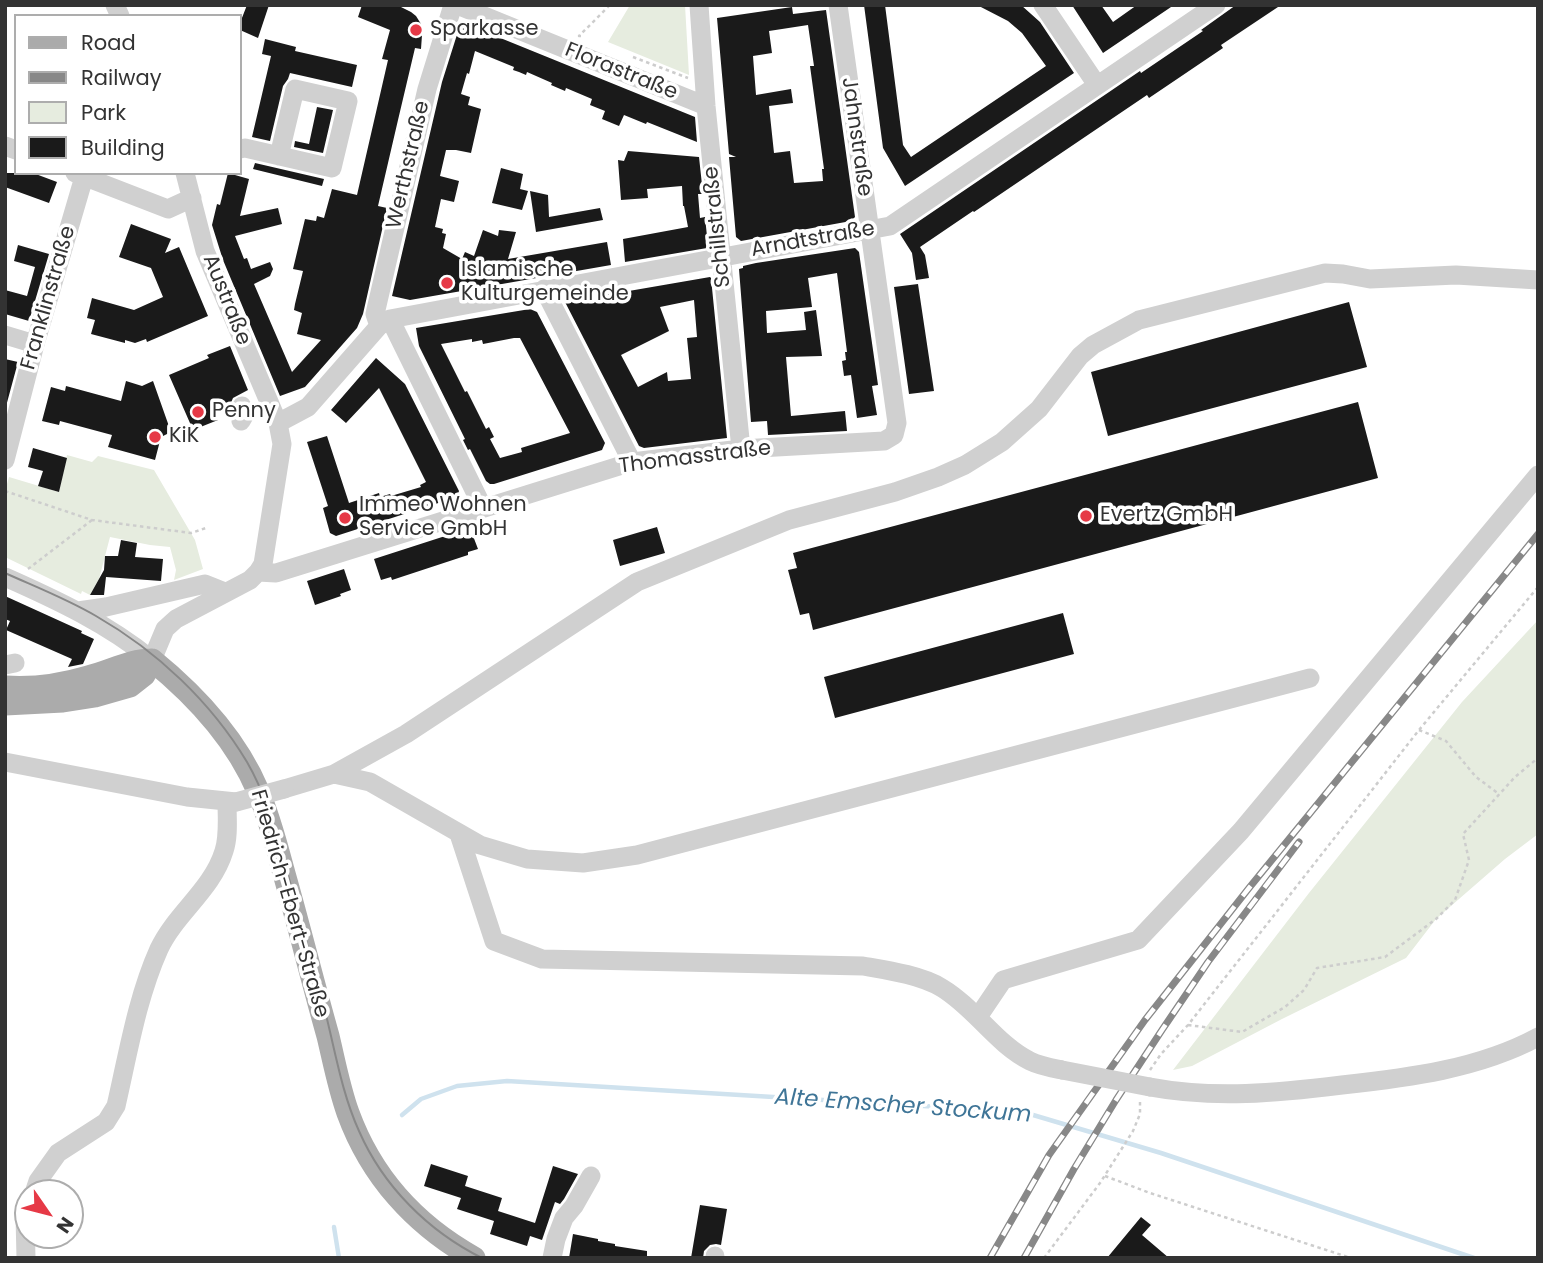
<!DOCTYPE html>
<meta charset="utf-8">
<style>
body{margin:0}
#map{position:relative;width:1543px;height:1263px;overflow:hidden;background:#fff;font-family:Poppins,sans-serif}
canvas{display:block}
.frame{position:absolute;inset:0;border:7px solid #333;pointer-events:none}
.legend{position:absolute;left:14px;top:14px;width:228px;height:161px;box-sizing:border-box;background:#fff;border:2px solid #adadad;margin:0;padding:9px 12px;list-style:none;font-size:21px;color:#333}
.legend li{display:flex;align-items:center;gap:14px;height:35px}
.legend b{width:35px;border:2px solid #adadad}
.north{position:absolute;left:14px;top:1179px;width:70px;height:70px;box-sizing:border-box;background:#fff;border:2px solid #adadad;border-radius:50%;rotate:125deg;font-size:19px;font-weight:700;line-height:28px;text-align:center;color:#333}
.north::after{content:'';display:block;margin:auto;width:24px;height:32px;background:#e63946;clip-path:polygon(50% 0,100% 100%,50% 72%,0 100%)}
</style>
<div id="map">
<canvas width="1543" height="1263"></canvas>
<div class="frame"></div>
<ul class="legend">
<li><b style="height:9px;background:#ababab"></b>Road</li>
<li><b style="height:9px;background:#888"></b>Railway</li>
<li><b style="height:19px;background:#e6ecdf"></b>Park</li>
<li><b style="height:19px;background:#1a1a1a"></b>Building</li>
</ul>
<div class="north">N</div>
</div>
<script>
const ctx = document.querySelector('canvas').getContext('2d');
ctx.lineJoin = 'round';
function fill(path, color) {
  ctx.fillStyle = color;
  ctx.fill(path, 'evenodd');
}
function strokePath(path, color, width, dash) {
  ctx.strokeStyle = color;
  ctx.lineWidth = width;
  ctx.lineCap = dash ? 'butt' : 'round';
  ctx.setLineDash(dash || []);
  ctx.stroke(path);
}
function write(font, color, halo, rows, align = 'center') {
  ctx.font = font + ' Poppins,sans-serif';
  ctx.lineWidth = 7;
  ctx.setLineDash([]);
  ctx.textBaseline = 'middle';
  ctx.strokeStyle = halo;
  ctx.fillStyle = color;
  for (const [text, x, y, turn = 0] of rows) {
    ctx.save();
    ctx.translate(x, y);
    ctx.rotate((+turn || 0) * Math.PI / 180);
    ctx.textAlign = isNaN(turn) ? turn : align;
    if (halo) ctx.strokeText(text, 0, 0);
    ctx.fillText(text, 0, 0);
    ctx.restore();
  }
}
const green = new Path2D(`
 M630,5h55l4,70 -81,-33z
 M67,455l25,7 6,-6 56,14 41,70 8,29 -29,11 2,-10 -6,-23 -20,-2 -40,-8 -11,42 -9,16 -8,-4 -1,3 -76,-37v-66l4,-14 50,15z
 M1538,620v214l-33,25 -69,60 -30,39 -124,61 -90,47 -19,4 136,-177 153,-191z`);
const stream = new Path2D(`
 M402,1115l19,-16 36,-13 50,-5 516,31 138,41 313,105
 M334,1227l5,31`);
const building = new Path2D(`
 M247,5h22l-11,33 -18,-8v-7z
 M362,5h35l14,7 5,4 5,8 1,11 -1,14 -6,-1 -17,72 -20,86 9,2 -24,106 -6,14 -52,59 -25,9 -57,-136 -11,-35 5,-21 3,1 8,-32 21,6 -9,37 38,-8 4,16 -47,12 9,23 3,-1 4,11 19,-7 3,7 -3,7 -16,8 38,88 29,-32 -24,-6 5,-21 -8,-3 1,-6 8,-33 -10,-2 12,-50 11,2 1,-5 7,2 8,-29 25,6 31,-135 -6,-1 8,-29 -32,-13z
 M864,5h21l18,140 8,12 135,-91 -24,-33 -14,-12 -31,-16h44l19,17 34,51 -169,113 -22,-38z
 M1072,5h29l12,17 24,-17h37l-71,48z
 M1236,5h45l-60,40 2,3 -74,50 -2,-3 -173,117 -1,-1 -53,36 5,8 4,23 -13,2 -4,-27 -12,-19 240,-163 1,2 62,-42 -2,-1z
 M792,7l1,7 33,-4 29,207 -4,4 -110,20 -5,-4 -7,-80h7l-7,-3 -12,-136zM808,25l6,41h-4l14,103h-2l1,12 -29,2 -4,-32 -16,2 -5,-47 24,-3 -2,-14 -35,6 -3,-39 19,-3 -3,-22z
 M461,22l234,95 2,25 -50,-20 -1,2 -22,-9 -5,11 -17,-7 3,-8 -15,-6 2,-6 -26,-11 -1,3 -14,-6 1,-2 -25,-11 -1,3 -7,-3 -6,-2 1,-3 -39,-16 -6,23 -2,-1 -6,21 9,3 -2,8 13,4 -10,44 -15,-3h-10l-6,26 19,5 -5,21 -13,-3 -6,28 8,2 -1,4 4,1 -3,14 19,11 3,-7 9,4 9,-26 15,6 1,-6 17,2 -8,27 99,-17 4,23 -201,35 -18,-4 50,-214z
 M265,39l31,8 -1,4 62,14 -5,22 -62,-14 -2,6 -5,7 -13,55 -18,-4 19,-81 -9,-2z
 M317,107l16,3 -10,43 -29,-6 1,-6 14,3z
 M628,151l71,6 4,37h-5l2,24 5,-1 3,29 -1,2 -82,14 -2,-23 65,-12 -4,-21h-1l-1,-20 -35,3 1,9 -27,2 -3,-40 6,1z
 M255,163l69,16 -2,7 -69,-17z
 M501,168l22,6 -3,15 8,2 -6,19 -30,-7z
 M5,173h28l24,9 -8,21 -44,-16z
 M530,191l18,4 1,22 51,-9 3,12 -67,12z
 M131,224l40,15 -6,14 14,-6 29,69 -61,26 -1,-3 -11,4 -10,-3v3l-34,-9 4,-14 -8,-2 5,-20 42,12 29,-13 -12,-29 -32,-11z
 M18,245l31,9 -20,67 -24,-7v-24l22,6 8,-29 -21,-6z
 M855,248l4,4 19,133 -6,1 5,29 -20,3 -6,-43 -7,1 -2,-15 4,-1 -1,-8h2l-10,-79 -29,5 4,29 -46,4 1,22 39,-3 -2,-18 12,-2 6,46 -36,1 5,59 54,-5 2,20 -79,4 -1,-14 -16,1 -12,-153 4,-1v-2l13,-3z
 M710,277l1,1 16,160 -83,10 -5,-2 -74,-144zM694,300l3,37 -10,1 4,41 -23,2 -1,-9 -29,15 -17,-32 48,-24 -9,-24z
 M918,284l16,107 -25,3 -15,-107z
 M1349,302l18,65 -259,69 -17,-64z
 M530,309l7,3 68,131 -3,7 -108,34h-4l-4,-3 -16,-32 -2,1 -5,-10 2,-1 -46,-93 -3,-18zM514,338h6l50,95 -49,15 1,4 -22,6 -10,-19 4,-2 -5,-10 -3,2 -19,-38 -2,1 -24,-48 31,-5v3l10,-2 1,4z
 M230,346l18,44 -15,8 -3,7 -16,7 4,8 -25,10 -24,-55 40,-17 -2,-3z
 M376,358l29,26 54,107 -2,6 -121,39 -6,-3 -7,-25 5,-2 -21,-64 20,-6 22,67 30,-10 1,4 10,-3 1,2 30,-9 -1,-2 6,-3 -47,-94 -33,35 -15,-13z
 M5,359l13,3 -13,48z
 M126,381l16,5 11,-5 18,51 -10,5 -6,23 -47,-13 4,-12 -52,-14 -1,4 -17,-4 9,-34 14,4 1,-5 55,15z
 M1358,402l20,76 -565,152 -4,-17 -9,2 -12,-45 9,-2 -4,-15z
 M33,448l34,10 -8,34 -21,-6 5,-15 -15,-4z
 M657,527l8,26 -45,13 -7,-26z
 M470,528l8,21 -10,3v3l-76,25 -1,-3 -10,3 -7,-21z
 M121,540l16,3 -2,14 28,2 -2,22 -55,-4 -2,18h-14l14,-25 1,-14h13z
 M344,569l7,21 -11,4 1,2 -26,9 -8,-24z
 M5,596l77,35 -1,2 13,6 -11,25 -15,3 4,-8 -66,-29 4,-9 -5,-2z
 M1063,613l11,41 -239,64 -11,-41z
 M431,1164l37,12 -3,10 37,12 -4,13 37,12 18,-57 25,8 -14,25 -4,5 -5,-2 -13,38 -12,-4 -3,10 -37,-12 4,-13 -37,-12 4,-11 -37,-12z
 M700,1205l27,4 -6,36 -5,-1 -6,1 -6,6 -1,7h-12z
 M1141,1217l10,8 -9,10 27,23h-62z
 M573,1234l25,5v2l17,3v2l32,5v7h-78z`);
const path = new Path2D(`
 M581,36h-2l31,-31
 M633,57l55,21
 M5,491l87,29 99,13 15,-5
 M28,569l64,-49
 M1419,730l27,11 30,36 23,17
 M1188,1025l54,7 43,-25 19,-17 13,-22 68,-11 51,-38 19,-19 14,-40 -6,-26 52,-57 23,-19
 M1150,1070l11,-16 27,-29 231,-295 119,-143
 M1105,1176l45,17 201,65
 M1044,1258l56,-75 33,-52 7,-17v-12`);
const minor = new Path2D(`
 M115,5l5,11
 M457,5l249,101
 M699,5l7,101 35,343
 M1043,5l54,80
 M5,146l11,4
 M240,149l5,-1 87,20 16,-67 -53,-12 -16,67
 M75,173l93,36 24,-11
 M544,289l88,173
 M390,319l93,189
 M379,326l-4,-12 52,-225 26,-84
 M5,335l30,9
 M241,421l4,-7 -3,-8
 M278,423l30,-16 71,-81 11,-7 500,-93 326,-221
 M5,460l30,-116 49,-167
 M258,572l18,1 356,-111 109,-13 143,-8 10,-6 3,-12 -59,-418
 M5,577c52,23 103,47 147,83l13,-31 11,-10 74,-39 8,-8 5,-8 19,-120 -4,-21 -73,-172 -20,-78
 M78,611l28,-4 99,-23 20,8
 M5,665l10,-2
 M5,762l182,35 49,5
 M334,774l72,-40 231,-152 152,-62 106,-28 43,-15 27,-12 37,-23 37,-33 41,-53 13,-11 46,-25 186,-47 18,1 27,5 86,-4 82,5
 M284,789l50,-15 36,8 110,63 47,14 56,4 54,-8 673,-177
 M459,834l35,107 48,18 321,7c23,4 58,9 79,22 33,20 54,56 88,73 10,5 22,7 32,9
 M978,1017l25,-37 135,-40 103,-109 297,-356
 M1150,1087c64,12 128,6 192,-2 65,-7 137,-16 196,-48
 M34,1193l4,-12 20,-28 48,-31 10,-16c12,-52 21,-108 43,-157 17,-36 53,-59 65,-98 5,-15 3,-33 3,-49
 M26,1258l-1,-42 3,-7
 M552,1258l4,-19 8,-21 10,-12 17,-30
 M715,1258v-2`);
const major = new Path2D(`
 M152,660c43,35 84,79 106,131 12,28 19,57 27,86 15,53 28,106 43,159 6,25 11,52 20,77 23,63 67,112 126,145
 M5,687c28,2 56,-2 83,-10 22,-5 41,-17 64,-17
 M5,704l58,-3 32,-5 35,-10 14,-11 8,-15`);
const tram = new Path2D(`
 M5,573c31,14 62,26 91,43 61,35 115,86 151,146 18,31 27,64 37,99 15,52 29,105 43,158 9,37 16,77 32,112 24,55 69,100 123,127`);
const rail = new Path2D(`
 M990,1258l59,-103 96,-135 104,-132 289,-354
 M1024,1258l50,-89 42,-69 46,-70 46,-68 91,-120`);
const minorBridge = new Path2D(`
 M236,802l48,-13
 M1062,1070l88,17`);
const markers = [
 [416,30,7,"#e63946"],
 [447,283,7,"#e63946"],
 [198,412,7,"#e63946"],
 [155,437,7,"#e63946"],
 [1086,516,7,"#e63946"],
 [345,518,7,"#e63946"]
];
const poiNames = [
 ["Sparkasse",430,30],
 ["Islamische",461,271],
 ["Kulturgemeinde",461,295],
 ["Penny",212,412],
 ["KiK",169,437],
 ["Immeo Wohnen",359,506],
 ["Service GmbH",359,530],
 ["Evertz GmbH",1100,516]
];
const streetNames = [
 ["Florastraße",621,72,22],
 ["Jahnstraße",856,137,82],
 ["Werthstraße",409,165,-77],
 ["Schillstraße",718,227,-96],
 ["Arndtstraße",813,240,-10],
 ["Franklinstraße",49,298,-74],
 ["Austraße",226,300,68],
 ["Thomasstraße",695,458,-7],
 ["Friedrich-Ebert-Straße",289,904,74]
];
const waterNames = [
 ["Alte Emscher Stockum",903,1107,4]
];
fill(green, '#e6ecdf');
strokePath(stream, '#cfe2ee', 4.5);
fill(building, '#1a1a1a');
strokePath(path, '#cdcdcd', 2.5, [3.5, 3.5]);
strokePath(minor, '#d0d0d0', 19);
strokePath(major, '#ababab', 23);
strokePath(tram, '#888', 2);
strokePath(rail, '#888', 7);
strokePath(rail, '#fff', 4.5, [13]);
strokePath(minorBridge, '#d0d0d0', 19);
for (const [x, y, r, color] of markers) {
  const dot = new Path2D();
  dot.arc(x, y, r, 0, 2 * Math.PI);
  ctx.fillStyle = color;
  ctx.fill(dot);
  strokePath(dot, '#fff', 2.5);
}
write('21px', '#333', '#fff', poiNames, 'left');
write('21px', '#333', '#fff', streetNames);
write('italic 23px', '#3f7597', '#fff', waterNames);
</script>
